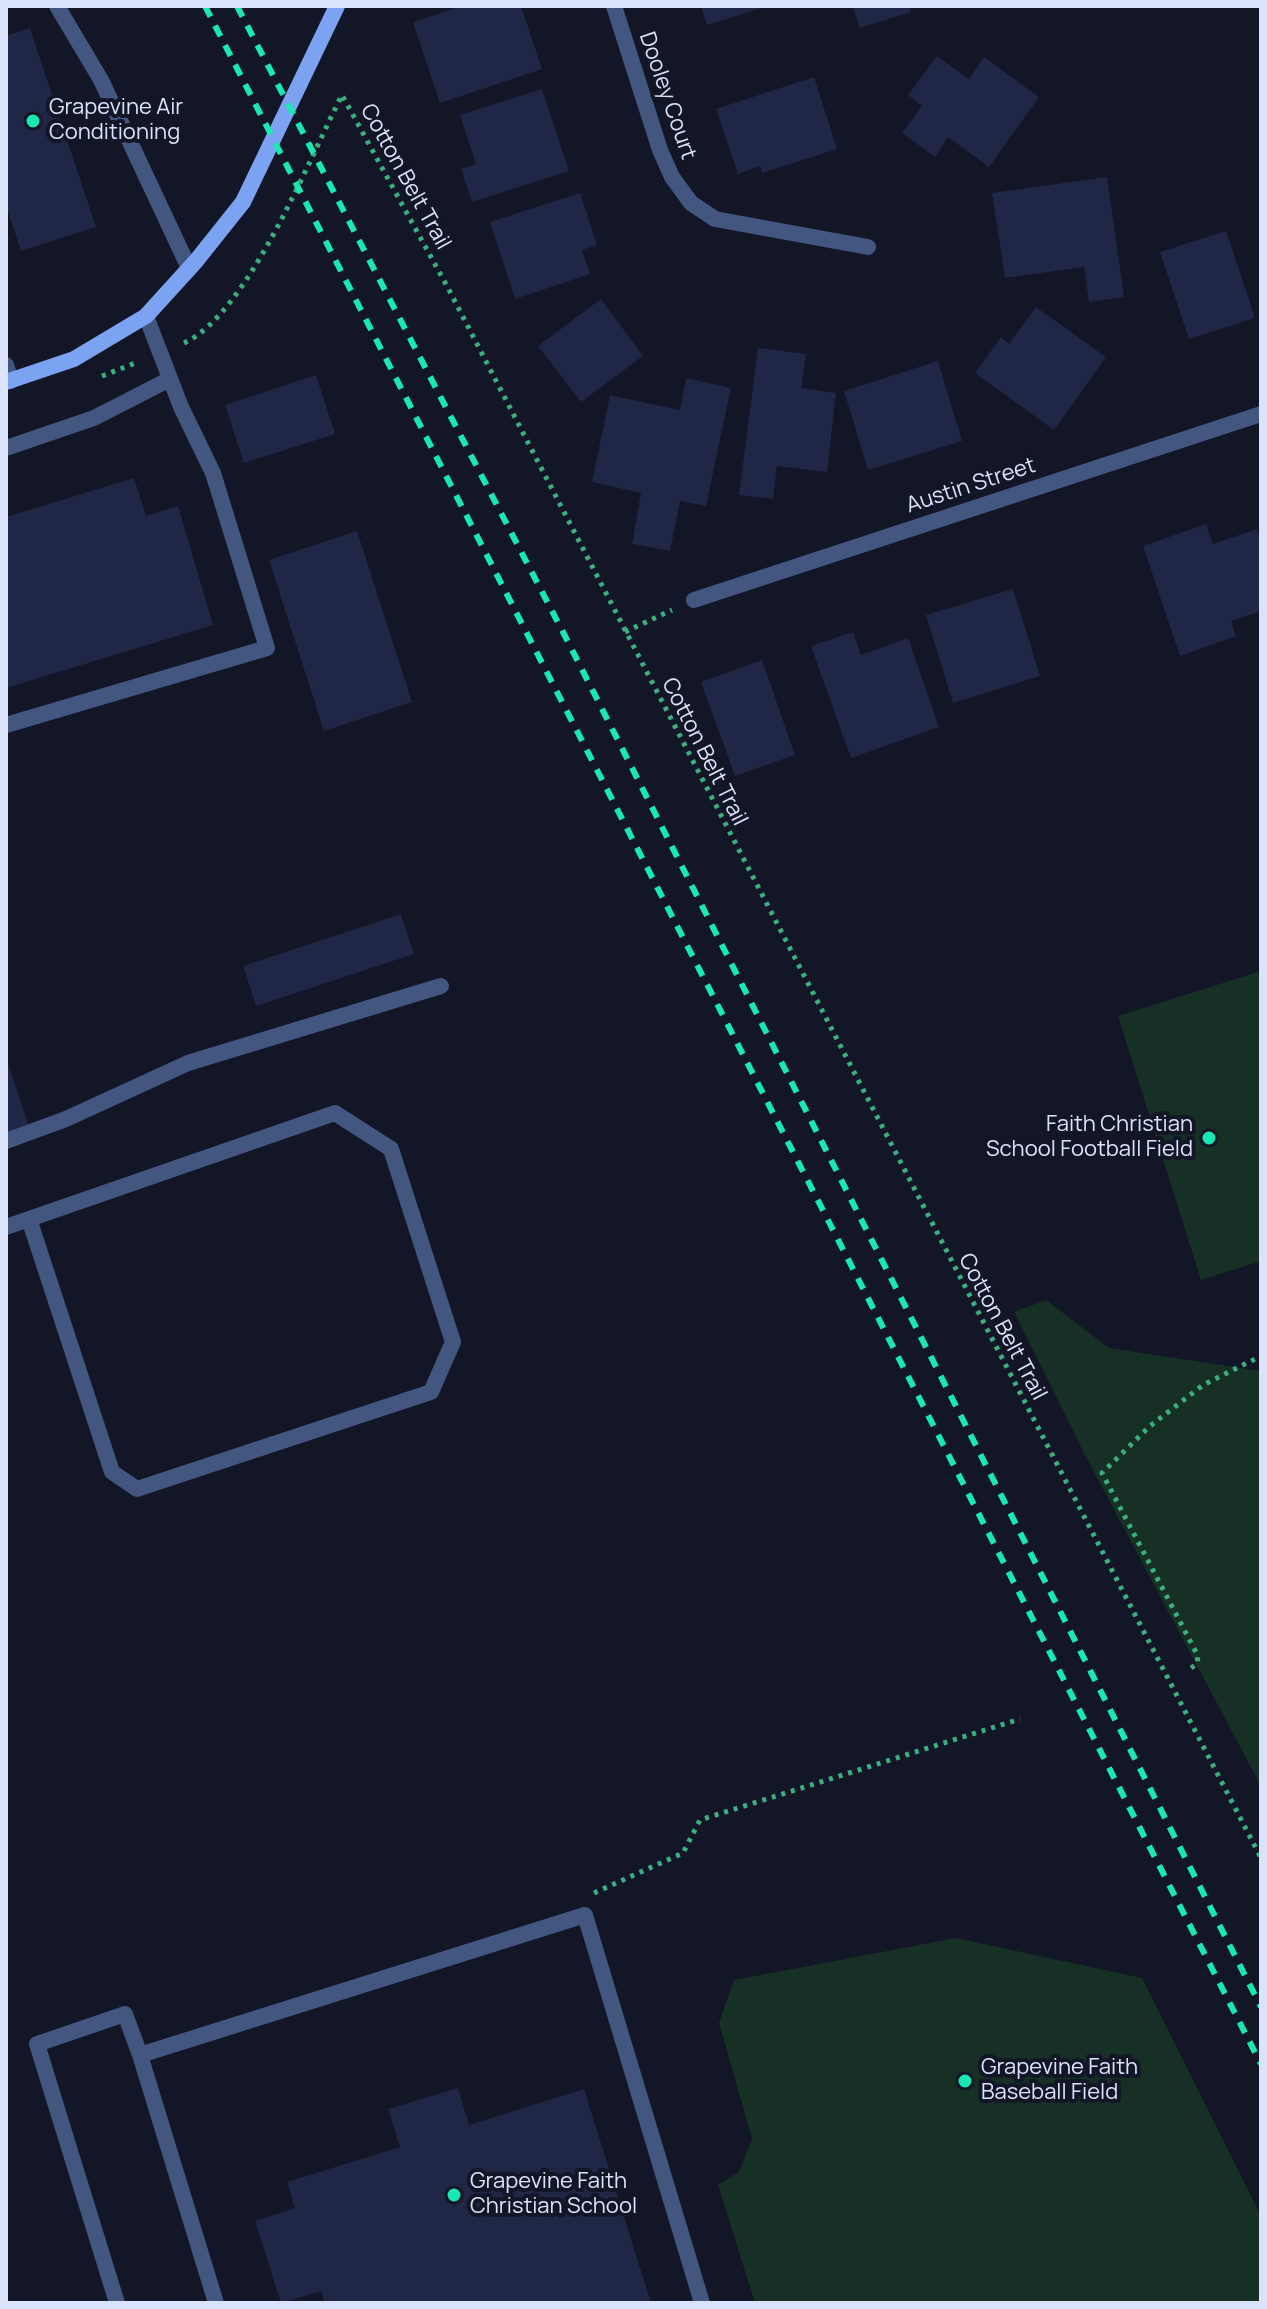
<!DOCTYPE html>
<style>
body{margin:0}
#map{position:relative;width:1267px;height:2309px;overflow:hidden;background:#121626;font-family:Manrope,sans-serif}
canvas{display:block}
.frame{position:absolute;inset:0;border:8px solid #dbe3fb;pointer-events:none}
</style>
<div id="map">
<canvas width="1267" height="2309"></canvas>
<div class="frame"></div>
</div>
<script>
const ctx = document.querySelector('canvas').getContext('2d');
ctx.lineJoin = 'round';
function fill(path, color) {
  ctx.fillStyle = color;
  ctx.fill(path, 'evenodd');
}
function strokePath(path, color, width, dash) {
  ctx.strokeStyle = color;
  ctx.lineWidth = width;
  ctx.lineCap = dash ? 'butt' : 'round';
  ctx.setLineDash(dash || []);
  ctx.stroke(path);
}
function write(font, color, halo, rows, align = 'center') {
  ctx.font = font + ' Manrope,sans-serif';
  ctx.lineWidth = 8;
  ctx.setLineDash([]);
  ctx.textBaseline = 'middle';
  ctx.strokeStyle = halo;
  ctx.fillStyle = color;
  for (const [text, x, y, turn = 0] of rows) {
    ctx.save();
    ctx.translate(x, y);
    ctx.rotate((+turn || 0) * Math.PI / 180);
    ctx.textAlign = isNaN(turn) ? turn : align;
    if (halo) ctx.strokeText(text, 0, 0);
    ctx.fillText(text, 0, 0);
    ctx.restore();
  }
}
const green = new Path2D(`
 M1261,971v290l-60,19 -83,-264z
 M1046,1300l63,48 152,23v415l-175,-329 -72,-145z
 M956,1938l186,40 119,238v87h-506l-37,-118 21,-13 13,-33 -33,-116 15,-43z`);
const building = new Path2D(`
 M462,6h59l21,63 -102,34 -27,-81z
 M701,6h64v1l-58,18z
 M852,6h57l2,6 -51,16z
 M30,28l66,199 -75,24 -15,-46v-169z
 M937,56l32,23 15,-22 55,40 -50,70 -41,-30 -13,20 -33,-24 20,-27 -14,-11z
 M814,77l23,72 -75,24 -2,-7 -22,8 -22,-65z
 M542,89l27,82 -97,31 -11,-33 15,-5 -16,-49z
 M1107,177l17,120 -35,5 -5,-35 -79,11 -13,-85z
 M580,193l17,52 -15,5 8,24 -75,25 -25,-77z
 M1226,231l29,87 -66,21 -29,-87z
 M601,299l42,57 -62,46 -43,-56z
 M1036,307l70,50 -52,73 -79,-57 26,-36 8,7z
 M758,348l48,6 -5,34 35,5 -9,79 -50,-6 -4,33 -34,-4z
 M938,361l24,80 -94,29 -24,-79z
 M316,375l19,59 -91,29 -19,-58z
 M686,378l45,10 -25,118 -26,-5 -10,50 -38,-7 9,-51 -49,-11 18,-87 70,15z
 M134,478l12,38 32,-10 35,119 -207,63v-171z
 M1206,524l7,20 44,-15 4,11v71l-30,10 5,15 -56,20 -37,-110z
 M357,531l55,171 -88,29 -55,-171z
 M1013,589l27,87 -87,27 -27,-88z
 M853,632l8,23 47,-17 31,89 -88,31 -40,-112z
 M762,660l33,95 -60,21 -34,-94z
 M401,914l13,40 -158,52 -13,-40z
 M6,1057l23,69 -23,7z
 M458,2088l11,37 115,-36 67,214h-326l-4,-12 -40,12 -26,-82 40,-13 -8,-26 113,-35 -12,-38z`);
const path = new Path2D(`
 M184,343c64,-29 125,-184 158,-248l106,193 813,1570
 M102,376l36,-14
 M625,632l47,-22
 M1191,1668l6,-4 1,-8 -96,-183 48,-47 53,-41 58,-29
 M594,1893l89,-40 17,-33 320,-101`);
const lane = new Path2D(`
 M57,6l44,74 88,188
 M6,365l5,16
 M6,448l88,-30 76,-39
 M6,725l261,-77 -54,-175 -32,-66 -35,-91
 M6,1141l60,-22 122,-56 253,-77
 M6,1227l329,-114 56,36 62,193 -22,50 -294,97 -25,-17 -83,-253
 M140,2055l76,248
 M117,2303l-80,-259 88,-30 15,41 445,-140 117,388`);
const street = new Path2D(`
 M614,6l46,144 12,27 19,26 24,16 153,28
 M694,600l567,-186`);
const secondary = new Path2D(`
 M6,382l68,-23 72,-43 50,-55 47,-59 94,-196`);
const rail = new Path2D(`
 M205,6l1056,2058
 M237,6l327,628 697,1373`);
const markers = [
 [33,121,8,"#1ae8b3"],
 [1209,1138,8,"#1ae8b3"],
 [965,2081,8,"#1ae8b3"],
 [454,2195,8,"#1ae8b3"]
];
const streetNames = [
 ["Dooley Court",667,96,71],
 ["Cotton Belt Trail",405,177,61],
 ["Austin Street",971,486,-18],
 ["Cotton Belt Trail",704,752,63],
 ["Cotton Belt Trail",1002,1327,62]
];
const poiNames = [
 ["Grapevine Air",49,108],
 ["Conditioning",49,133],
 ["Faith Christian",1193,1125,"right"],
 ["School Football Field",1193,1150,"right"],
 ["Grapevine Faith",981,2068],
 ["Baseball Field",981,2093],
 ["Grapevine Faith",470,2182],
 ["Christian School",470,2207]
];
fill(green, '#163025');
fill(building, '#202645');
strokePath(path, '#3cae7f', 5, [4, 6]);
strokePath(lane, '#425680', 16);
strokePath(street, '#425680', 16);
strokePath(secondary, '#7ba3f2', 16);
strokePath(rail, '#1ae8b3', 6, [12, 10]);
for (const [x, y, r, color] of markers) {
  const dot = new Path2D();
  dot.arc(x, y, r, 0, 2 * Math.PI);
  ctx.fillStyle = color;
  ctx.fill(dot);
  strokePath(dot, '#121626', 3);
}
write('22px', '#dbe3fb', '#121626', streetNames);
write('22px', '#dbe3fb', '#121626', poiNames, 'left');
</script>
